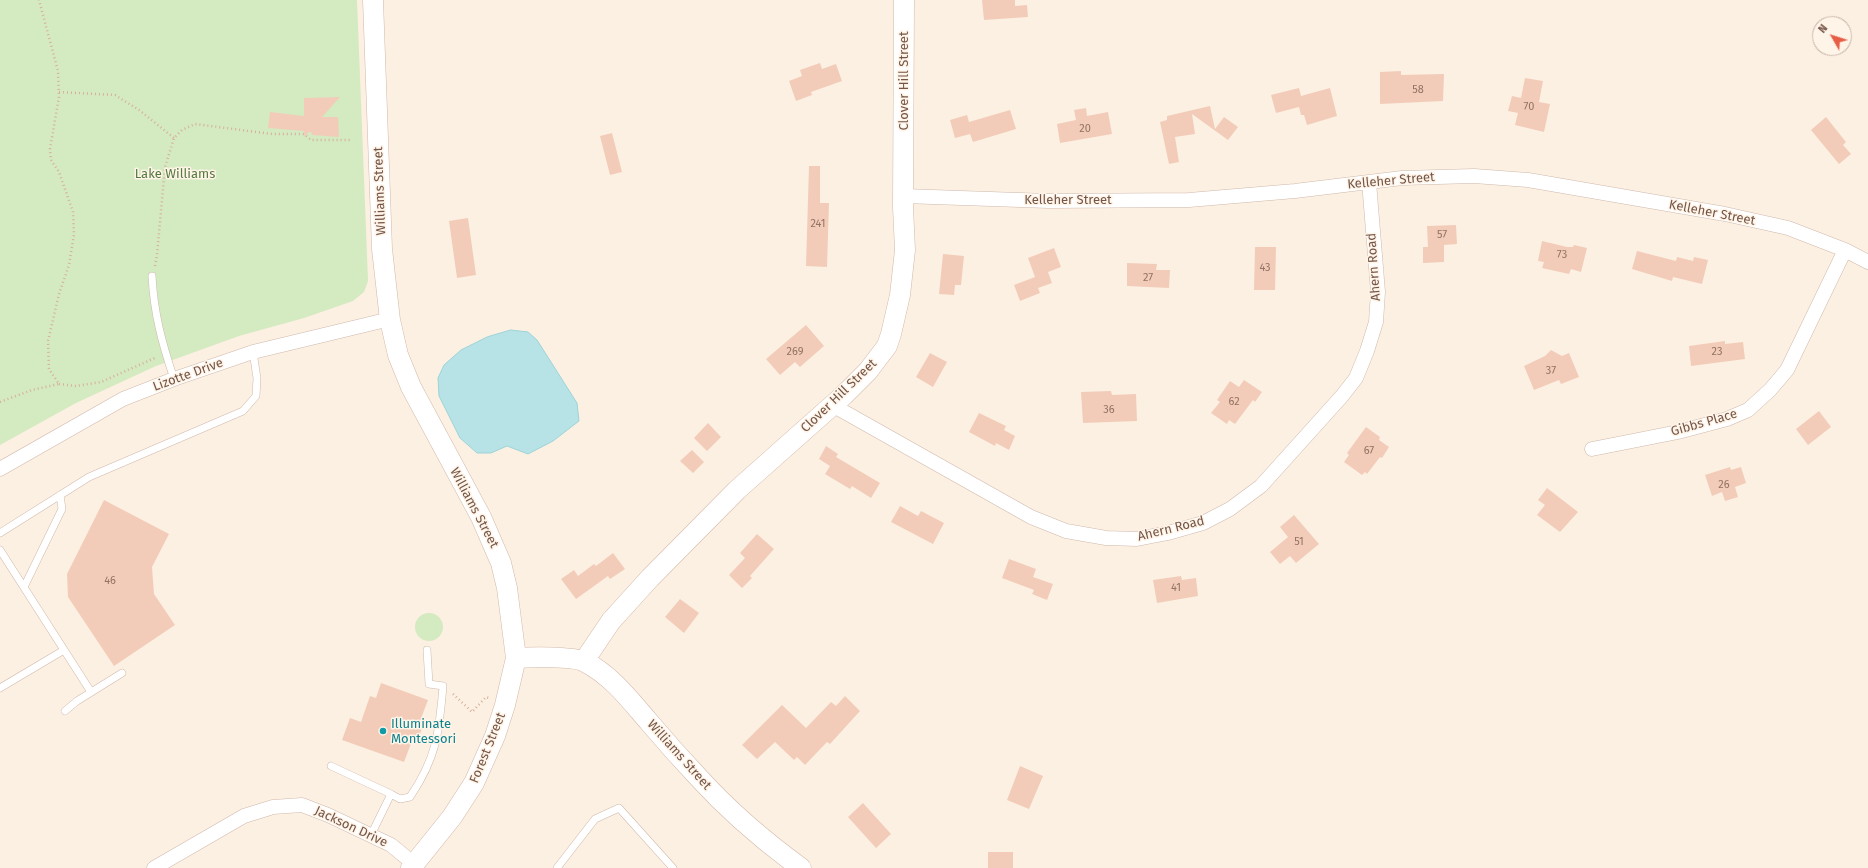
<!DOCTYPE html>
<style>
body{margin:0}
#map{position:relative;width:1868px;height:868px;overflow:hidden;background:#fcf0e2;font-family:"Fira Sans",sans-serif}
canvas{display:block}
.north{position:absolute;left:1812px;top:16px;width:40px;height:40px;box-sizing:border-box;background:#fff4e8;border:1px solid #c7b4a8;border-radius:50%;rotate:309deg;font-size:11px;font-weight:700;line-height:16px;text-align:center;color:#745548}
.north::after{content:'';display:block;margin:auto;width:14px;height:18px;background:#e75e46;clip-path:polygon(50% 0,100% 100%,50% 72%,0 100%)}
</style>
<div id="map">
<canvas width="1868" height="868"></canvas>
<div class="north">N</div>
</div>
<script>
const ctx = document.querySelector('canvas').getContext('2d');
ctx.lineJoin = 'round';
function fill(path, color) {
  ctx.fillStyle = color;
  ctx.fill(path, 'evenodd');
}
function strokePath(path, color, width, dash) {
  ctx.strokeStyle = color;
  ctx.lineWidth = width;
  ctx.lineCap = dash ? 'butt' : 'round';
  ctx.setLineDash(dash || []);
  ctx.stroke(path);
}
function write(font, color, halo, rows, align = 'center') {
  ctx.font = font + ' "Fira Sans",sans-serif';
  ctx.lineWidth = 3;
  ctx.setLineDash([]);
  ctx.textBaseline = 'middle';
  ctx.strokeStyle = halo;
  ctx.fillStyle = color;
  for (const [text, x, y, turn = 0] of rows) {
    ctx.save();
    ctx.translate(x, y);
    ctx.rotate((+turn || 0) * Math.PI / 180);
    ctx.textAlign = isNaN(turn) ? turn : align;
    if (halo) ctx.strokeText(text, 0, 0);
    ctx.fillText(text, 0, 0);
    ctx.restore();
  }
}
const green = new Path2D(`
 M0,0h357l11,281 -4,11 -11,9 -49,17 -65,18 -83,30 -80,37 -76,42z
 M415 627a14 14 0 1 1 28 0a14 14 0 1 1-28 0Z`);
const water = new Path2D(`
 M511,330l17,2 9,8 40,63 2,18 -26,20 -25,13 -21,-8 -16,7h-14l-17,-15 -21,-42 -1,-18 6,-13 17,-15 26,-13z`);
const building = new Path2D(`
 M982,0h33v6l12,-1 1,12 -44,3z
 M820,63l2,6 14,-5 6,17 -31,11 1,3 -16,6 -7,-20 13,-5 -2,-6z
 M1401,71v4l43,-1 -1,27 -63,3v-32z
 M1525,78l18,3 -4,21 11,2 -6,28 -29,-7 3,-12 -10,-2 4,-15 9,2z
 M1299,88l2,8 29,-8 7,28 -30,9 -3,-10h-3l-2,-8 -23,6 -5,-18z
 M340,97l-18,20h16l1,20 -27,-2 -1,-3h-2l-5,5v-6l-36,-3 2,-16 34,4v-18z
 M1210,106l5,23 9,-12 14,10 -10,13 -36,-26 3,20 -20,3 4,25 -10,2 -9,-42 7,-2v-4z
 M1086,108l1,8 21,-4 4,22 -52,9 -3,-19 19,-4 -2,-10z
 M1010,110l6,19 -43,13 -3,-8 -15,4 -5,-18 17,-5 2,7z
 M1826,117l20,25 -3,3 8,9 -12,10 -28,-34z
 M612,133l10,39 -12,3 -10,-39z
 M809,166h11v37h9l-2,64 -21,-1z
 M468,218l8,57 -19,3 -8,-57z
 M1456,225l1,19 -13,1v17l-21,1v-16h5l-1,-21z
 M1542,241l25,6h6l1,-2 13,3 -6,24 -10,-3 -2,5 -27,-6 2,-6 -6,-1z
 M1255,247h21l-1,43h-21z
 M1054,248l7,19 -13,5 4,11 -14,5 2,5 -20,8 -6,-16 21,-8 -7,-19z
 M1637,251l39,10 1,-4 16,4 1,-4 14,3 -6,24 -29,-7 -1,4 -40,-12z
 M943,254l21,2 -3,29h-6l-1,10 -15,-1z
 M1127,263l30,1 -1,6h14l-1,18 -42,-2z
 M806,325l18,21 -24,21 -5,-5 -15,13 -14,-16z
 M1725,341v3l18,-2 2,17 -54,7 -2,-20z
 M1551,350l11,6 7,-3 10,24 -18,7 -2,-4 -25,10 -10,-24 21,-10z
 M930,353l17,9 -14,25 -17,-10z
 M1244,380l18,12 -7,10 -2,-2 -18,24 -6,-4 -2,4 -16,-11 9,-11 -3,-2 13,-19 9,6z
 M1111,391l1,4 24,-1 1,27 -54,2 -2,-31z
 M1819,411l12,16 -23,18 -12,-16z
 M979,413l27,13 -2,4 11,6 -6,14 -13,-7 -1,3 -26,-14z
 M708,423l13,14 -14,14 -13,-13z
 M1366,427l14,10 -1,3 10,7 -7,11 -2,-1 -13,17 -2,-2 -3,3 -18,-13 5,-7 -2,-2z
 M826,446l12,8 -2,3 44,26 -9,15 -19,-12 -2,3 -25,-15 5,-8 -11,-7z
 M692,450l12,12 -11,11 -13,-12z
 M1730,467l1,3 10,-3 5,16 -11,4 3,10 -13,4 -3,-9 -10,4 -7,-21z
 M1547,488l31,24 -18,20 -23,-17 8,-10 -7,-5z
 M104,500l65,34 -17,33 2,27 21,31 -61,41 -46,-69 -1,-23z
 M900,506l18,10 3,-5 23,12 -11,21 -42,-22z
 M1294,515l25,29 -23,19 -6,-7 -10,8 -10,-12 18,-15 -8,-10z
 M757,534l17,15 -24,27 2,2 -10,10 -13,-13 16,-17 -5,-5z
 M613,553l12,16 -15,10 -2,-3 -32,23 -15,-20 13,-9 4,6 16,-12 2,2z
 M1009,559l27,10 -3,8 20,7 -6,16 -15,-6 2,-4 -32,-12z
 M1181,576l1,4 14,-2 2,18 -41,7 -4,-23z
 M680,599l19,14 -15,20 -19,-16z
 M381,683l47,17 -8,21 4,2 -7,19 -5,-1 -8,21 -62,-22 8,-22 11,4 9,-26 6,2z
 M845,696l15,15 -30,33 -3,-2 -22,23 -8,-8 -3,3 -19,-18 -18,17 -15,-14 40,-40 24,23 25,-26 5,4z
 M1020,766l23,10 -14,33 -22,-9z
 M863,803l28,31 -15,14 -28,-31z
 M988,852h25v16h-25z`);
const path = new Path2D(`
 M59,92l56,3 24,15 35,28
 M155,266l2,-11 8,-88 9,-29 8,-8 13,-6 77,10h32l7,6h41
 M59,384l17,2 25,-4 56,-25
 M0,402l32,-12 27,-6 -10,-15 -1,-28 11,-47 10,-29 5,-31 -1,-22 -14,-40 -8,-12 -1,-11 9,-52 -1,-26 -19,-71
 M453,694l19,18 14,-15 3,1`);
const lane = new Path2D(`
 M152,276c2,38 10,67 22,103
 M0,533l89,-56 154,-66 13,-15 1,-18 -4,-26
 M0,550l91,142
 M24,587l38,-78 -2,-14
 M0,688l64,-38
 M65,711l12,-10 45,-28
 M331,766l60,28
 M371,835l20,-41 9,5 10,-2c27,-40 29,-64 33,-111l-14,-2 -2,-34
 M557,868l38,-49 24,-11 54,60`);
const street = new Path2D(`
 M903,196l146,5 140,-1 106,-9 107,-13 72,-2 54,4 197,34 63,14 57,22 23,12
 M832,405l199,112 35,14 40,7 31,1 31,-6 35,-10 27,-14 31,-23 81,-90 14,-18 11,-27 9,-29 2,-30 -9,-110
 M1592,449l86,-17 49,-13 21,-9 22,-20 17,-20 58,-120
 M0,469l123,-70 51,-20 79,-27 137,-33
 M154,868l90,-52 29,-9 29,-2 26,10 63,30 23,19`);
const secondary = new Path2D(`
 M373,0l9,249 8,71 8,35 13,32 70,130 20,46 6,25 9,70 -11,47 -10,31 -21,47 -22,34 -41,51
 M516,658c14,-1 58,-2 69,4 26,13 45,38 64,60 16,19 33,38 50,56 31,34 65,63 102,90
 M584,661l27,-40 39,-43 87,-88 107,-95 24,-24 19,-25 4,-12 9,-39 5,-45 -2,-43 1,-207`);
const markers = [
 [383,731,4,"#0f9aa8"]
];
const numberNames = [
 ["58",1418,90],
 ["70",1529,107],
 ["20",1085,129],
 ["241",818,224],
 ["57",1442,235],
 ["73",1562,255],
 ["43",1265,268],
 ["27",1148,278],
 ["269",795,352],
 ["23",1717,352],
 ["37",1551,371],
 ["62",1234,402],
 ["36",1109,410],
 ["67",1369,451],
 ["26",1724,485],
 ["51",1299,542],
 ["46",110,581],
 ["41",1176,588]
];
const streetNames = [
 ["Clover Hill Street",904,81,-90],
 ["Kelleher Street",1391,181,-5],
 ["Williams Street",380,191,-92],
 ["Kelleher Street",1068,200],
 ["Kelleher Street",1712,213,11],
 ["Ahern Road",1374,267,-94],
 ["Lizotte Drive",188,375,-20],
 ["Clover Hill Street",839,396,-44],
 ["Gibbs Place",1704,423,-16],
 ["Williams Street",474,508,62],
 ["Ahern Road",1171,529,-14],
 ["Forest Street",488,748,-68],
 ["Williams Street",679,755,48],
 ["Jackson Drive",351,827,25]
];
const parkNames = [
 ["Lake Williams",175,174]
];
const cultureNames = [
 ["Illuminate",391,724],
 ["Montessori",391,739]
];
fill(green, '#d4eac1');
fill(water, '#b7e2e6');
strokePath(water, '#9dd3d7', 1);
fill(building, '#f2ccb9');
strokePath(lane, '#cfb9ac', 8);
strokePath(street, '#cfb9ac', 15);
strokePath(secondary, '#d3b8a9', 21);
strokePath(path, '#d6af9d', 2.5, [1, 3]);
strokePath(lane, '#fff', 7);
strokePath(street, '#fff', 14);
strokePath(secondary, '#fff', 20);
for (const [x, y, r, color] of markers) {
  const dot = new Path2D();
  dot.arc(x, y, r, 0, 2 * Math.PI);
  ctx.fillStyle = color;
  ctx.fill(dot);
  strokePath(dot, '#fff4e8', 1.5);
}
write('11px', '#947364', null, numberNames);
write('13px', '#745548', '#fff4e8', streetNames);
write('13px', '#557a41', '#fff4e8', parkNames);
write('13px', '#0d838f', '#fff4e8', cultureNames, 'left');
</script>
